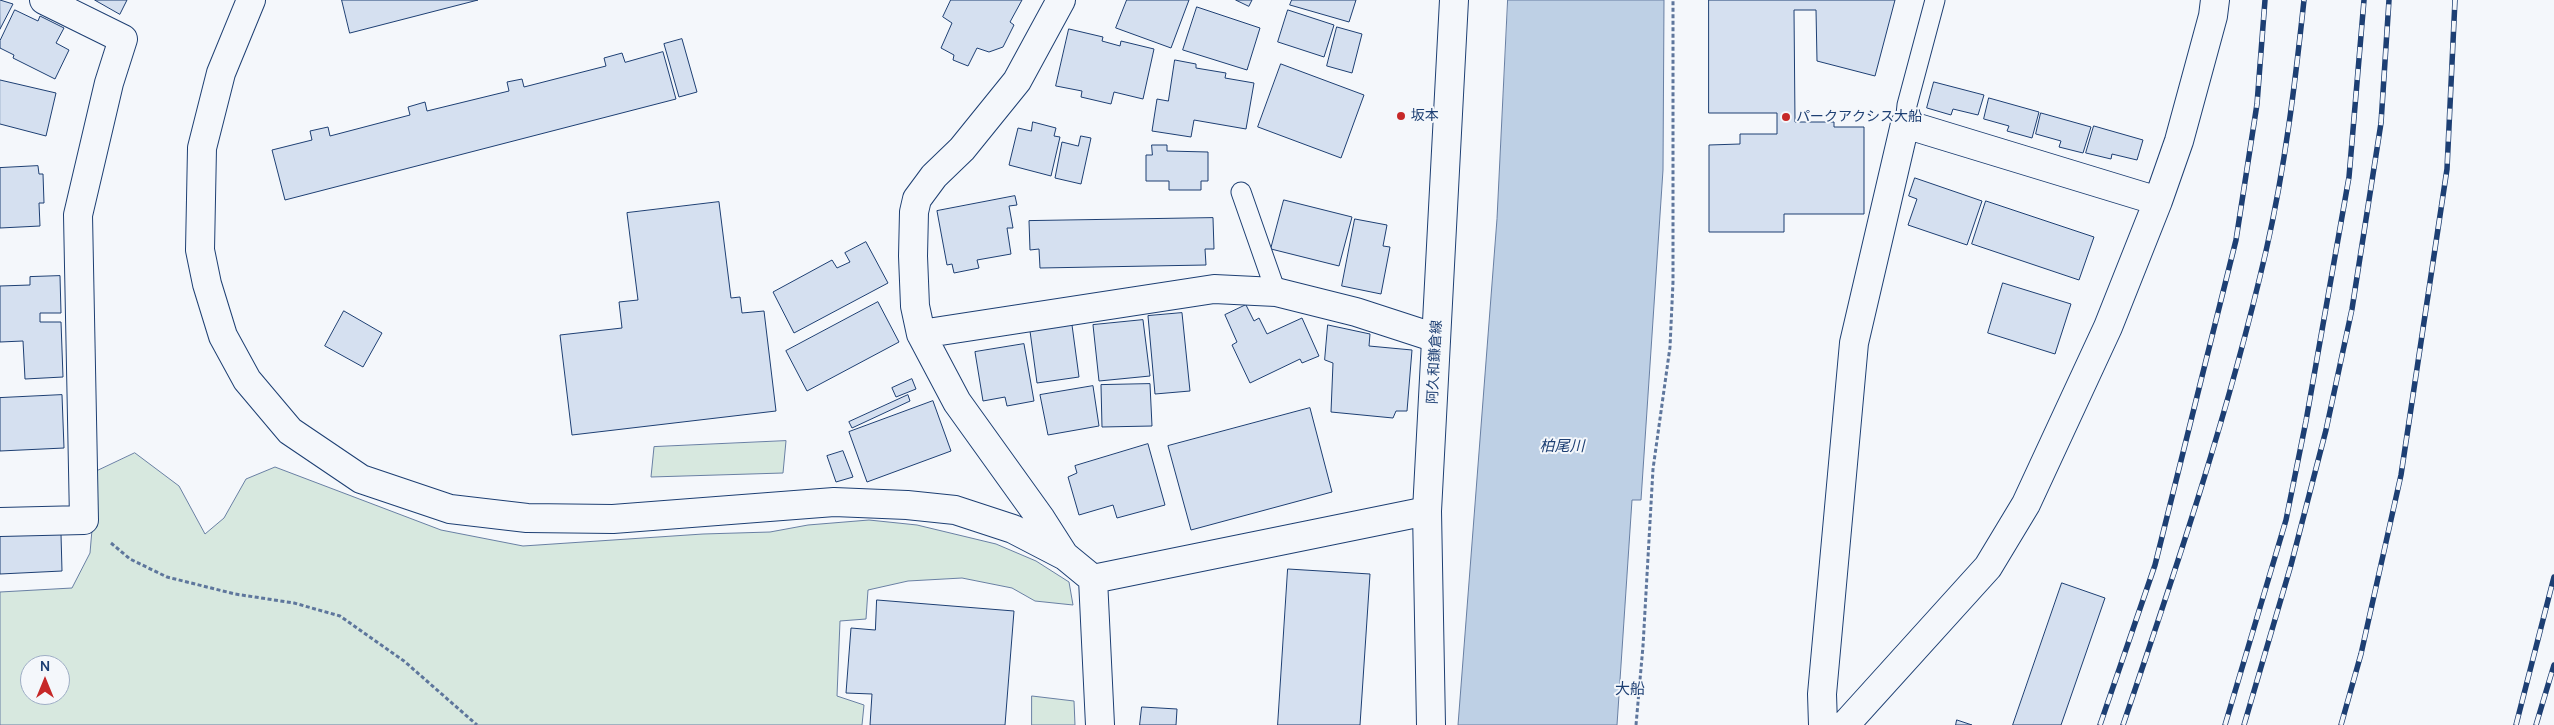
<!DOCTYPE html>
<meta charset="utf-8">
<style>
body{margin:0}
#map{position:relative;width:2554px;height:725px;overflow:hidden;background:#f4f7fb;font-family:Manrope,sans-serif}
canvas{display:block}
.north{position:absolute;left:20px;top:655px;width:50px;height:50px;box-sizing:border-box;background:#f4f7fb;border:1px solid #9eadc5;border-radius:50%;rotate:0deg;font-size:14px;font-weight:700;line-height:20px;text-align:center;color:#1d3f73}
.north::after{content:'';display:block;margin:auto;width:18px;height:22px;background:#c62828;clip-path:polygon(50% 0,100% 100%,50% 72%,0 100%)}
</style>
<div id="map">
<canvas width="2554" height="725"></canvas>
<div class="north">N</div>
</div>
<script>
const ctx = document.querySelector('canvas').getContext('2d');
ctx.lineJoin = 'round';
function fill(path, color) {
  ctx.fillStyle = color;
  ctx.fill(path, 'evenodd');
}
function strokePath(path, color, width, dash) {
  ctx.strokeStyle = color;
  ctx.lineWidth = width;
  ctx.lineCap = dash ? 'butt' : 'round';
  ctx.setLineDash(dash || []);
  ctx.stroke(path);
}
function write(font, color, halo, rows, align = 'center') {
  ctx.font = font + ' Manrope,"Noto Sans JP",sans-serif';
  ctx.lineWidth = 4;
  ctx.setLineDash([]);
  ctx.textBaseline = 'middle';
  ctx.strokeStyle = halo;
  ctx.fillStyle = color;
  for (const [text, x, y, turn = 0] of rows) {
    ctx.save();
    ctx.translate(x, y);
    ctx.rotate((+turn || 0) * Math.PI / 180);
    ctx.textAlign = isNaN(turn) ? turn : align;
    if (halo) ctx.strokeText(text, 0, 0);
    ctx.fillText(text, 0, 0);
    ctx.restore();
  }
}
const green = new Path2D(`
 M786,441l-3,32 -132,4 3,-30z
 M135,453l44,33 26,48 19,-16 22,-39 29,-12 166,63 82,16 180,-12 67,-2 38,-7 61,-5 48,5 79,19 40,17 33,21 4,23 -38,-4 -23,-13 -50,-10 -54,3 -40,9 -2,29 -26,2 -3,75 27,9 -2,20h-862v-133l72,-4 18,-35 7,-82zM30,665h30v30h-30z
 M1032,696l42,5 1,24h-43z`);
const water = new Path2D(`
 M1508,0h156l-1,170 -22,330h-9l-15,225h-159l39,-506z`);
const building = new Path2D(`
 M0,0l13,4 -13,25z
 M95,0h32l-7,14z
 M342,0h136l-128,33z
 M951,0h71l-12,22 4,3 -11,22 -14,5 -12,-4 -9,18 -15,-6 1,-5 -13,-7 11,-25 -9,-6z
 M1127,0h62l-18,48 -55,-20z
 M1236,0h16l-3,6z
 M1292,0h64l-7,22 -59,-17z
 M1709,0h186l-20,76 -58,-15 -1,-51h-22l1,112h39v5h30v87h-80v18h-75v-87l31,-1v-10h37v-21h-68z
 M1197,7l63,21 -13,42 -64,-20z
 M15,10l23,11 2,-5 24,12 -8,15 13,7 -14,29 -42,-21 1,-3 -14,-7v-7z
 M1288,10l46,15 -10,32 -46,-15z
 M1337,27l25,7 -10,39 -25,-7z
 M1069,29l34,8 -1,4 18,5 1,-5 33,8 -11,50 -29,-7 -3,12 -30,-7 1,-6 -26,-5z
 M682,39l15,53 -18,5 -15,-53z
 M663,52l13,47 -391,101 -13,-50 40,-10 -2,-9 18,-4 2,9 80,-21 -2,-8 17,-5 2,9 82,-20 -2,-9 15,-3 2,8 82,-21 -2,-8 18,-5 3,9z
 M1175,60l21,4v4l30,5 -1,5 29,5 -8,46 -52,-9 -3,17 -39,-6 5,-32 11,2z
 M1281,64l83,31 -23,63 -83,-31z
 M0,80l56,13 -10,43 -46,-12z
 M1934,82l50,13 -6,20 -25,-6 -2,6 -24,-7z
 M1989,98l50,14 -7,26 -25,-7 2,-5 -25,-7z
 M2041,113l50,14 -8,26 -24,-6 2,-6 -25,-7z
 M1033,122l23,6 -2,8 6,1 -9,39 -42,-11 9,-37 13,3z
 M2094,126l49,14 -6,20 -25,-6 -1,5 -25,-6z
 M1081,136l10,2 -10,46 -26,-6 7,-36 16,4z
 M1152,145h15v6l41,1v29h-7v9h-32v-9h-23v-26h6z
 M38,166l1,8h4l1,29h-5l1,23 -40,2v-60z
 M1915,178l67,23 -15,44 -59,-20 9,-26 -8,-3z
 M1015,196l2,9 -8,1 4,22h-6l4,26 -34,6 2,8 -25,5 -2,-9 -5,1 -10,-54z
 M1284,200l68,17 -13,49 -68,-17z
 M1986,201l108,36 -15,43 -107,-36z
 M719,202l12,96 9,-1 2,16 22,-2 12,100 -204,24 -12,-100 62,-7 -3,-26 19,-2 -11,-87z
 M1213,218l1,31h-9l1,16 -166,3 -1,-19 -9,1 -1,-29z
 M1355,219l32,6 -4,21 7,1 -9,47 -39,-8z
 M866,242l22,41 -94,50 -21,-41 59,-32 5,8 13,-6 -5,-9z
 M60,276l1,37h-21v9h21l2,55 -38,2 -2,-38 -23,1v-56l30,-1v-8z
 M2003,283l68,21 -16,50 -67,-21z
 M878,302l21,40 -92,49 -21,-40z
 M1246,305l8,16 5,-3 8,16 35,-16 17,38 -17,7 -2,-4 -50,24 -18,-38 5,-3 -12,-27z
 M344,311l38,22 -19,34 -38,-21z
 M1182,313l8,78 -35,3 -7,-78z
 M1143,320l7,56 -51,5 -6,-56z
 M1072,325l7,52 -42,6 -7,-52z
 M1328,325l42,9 -1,12 43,4 -5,61h-11l-3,7 -62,-6 2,-49 -8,-3z
 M1024,344l10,57 -27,5 -2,-9 -22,4 -8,-49z
 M912,379l4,10 -20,8 -4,-9z
 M1150,384l2,42 -50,1 -1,-42z
 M1093,386l6,40 -51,9 -8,-40z
 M62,395l2,53 -64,3v-53z
 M908,395l2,6 -58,27 -3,-6z
 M933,401l18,50 -84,31 -18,-50z
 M1310,408l22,84 -141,38 -23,-84z
 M1148,444l17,61 -48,13 -4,-13 -34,10 -11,-38 9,-4 -2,-7z
 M843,451l10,26 -17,5 -9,-26z
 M61,534l1,37 -62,3v-38z
 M1288,569l82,5 -10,151h-82z
 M2062,583l43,15 -44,127h-48z
 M877,600l137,11 -9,114h-135l2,-31 -26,-1 5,-65 24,2z
 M1142,707l35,2 -1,16h-36z
 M1957,720l15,5h-16z`);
const path = new Path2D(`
 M111,543l19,16 37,18 68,17 59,9 46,13 64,45 73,64
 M1636,725l7,-79 10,-177 17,-122 3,-65v-282`);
const service = new Path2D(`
 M1905,124l2,-19 28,-105
 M1241,192l35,100`);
const minor = new Path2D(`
 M251,0l-30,73 -19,75 -2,102 7,34 16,52 24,44 43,51 71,48 89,30 77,9 86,1 221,-17 73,3 48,5 58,19 52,27 28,23 7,146
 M1061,0l-44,81 -55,68 -28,27 -17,23 -3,13 -1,44 2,50 6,28 36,68 84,117 23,36
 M921,334l293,-45 62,3 80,20 80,26
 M0,522l84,-2 -6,-305 31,-132 14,-44 -79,-39
 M1093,579l334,-68
 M1823,725l-1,-31 32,-351 51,-219 253,77
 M1845,725l143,-158 38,-63 82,-177 50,-126 21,-60 34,-125 2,-16`);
const secondary = new Path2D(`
 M1431,725l-4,-214 27,-511`);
const rail = new Path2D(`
 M2100,725l55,-160 81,-325 21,-136 8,-104
 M2123,725c53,-156 106,-313 143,-474 19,-83 29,-167 38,-251
 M2225,725l61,-205 20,-99 43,-244 15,-177
 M2244,725l47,-160 35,-135 26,-121 29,-186 8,-123
 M2341,725l20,-71 40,-179 46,-306 8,-169
 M2516,725l38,-148
 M2536,725l18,-60`);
const markers = [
 [1401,116,5,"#c62828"],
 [1786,117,5,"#c62828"]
];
const poiNames = [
 ["坂本",1411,116],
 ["パークアクシス大船",1796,117]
];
const streetNames = [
 ["阿久和鎌倉線",1435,362,-87]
];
const waterNames = [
 ["柏尾川",1562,447]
];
const neighbourhoodNames = [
 ["大船",1630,690]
];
fill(green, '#d7e8df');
strokePath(green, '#687fa3', 1);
fill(water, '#bed0e5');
strokePath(water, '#687fa3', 1);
fill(building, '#d5e0f0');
strokePath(building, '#1d3f73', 1);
strokePath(service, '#1d3f73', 21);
strokePath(minor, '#1d3f73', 30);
strokePath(secondary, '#1d3f73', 30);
strokePath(path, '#5e769c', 3, [4, 2.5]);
strokePath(service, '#f4f7fb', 19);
strokePath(minor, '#f4f7fb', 28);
strokePath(secondary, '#f4f7fb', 28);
strokePath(rail, '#1d3f73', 5.5);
strokePath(rail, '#f4f7fb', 4, [11]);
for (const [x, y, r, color] of markers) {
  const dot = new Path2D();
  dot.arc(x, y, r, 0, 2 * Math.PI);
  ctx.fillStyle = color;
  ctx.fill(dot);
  strokePath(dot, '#f4f7fb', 2);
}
write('14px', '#1d3f73', '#f4f7fb', poiNames, 'left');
write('14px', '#1d3f73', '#f4f7fb', streetNames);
write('italic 15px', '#1d3f73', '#f4f7fb', waterNames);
write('15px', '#1d3f73', '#f4f7fb', neighbourhoodNames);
</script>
